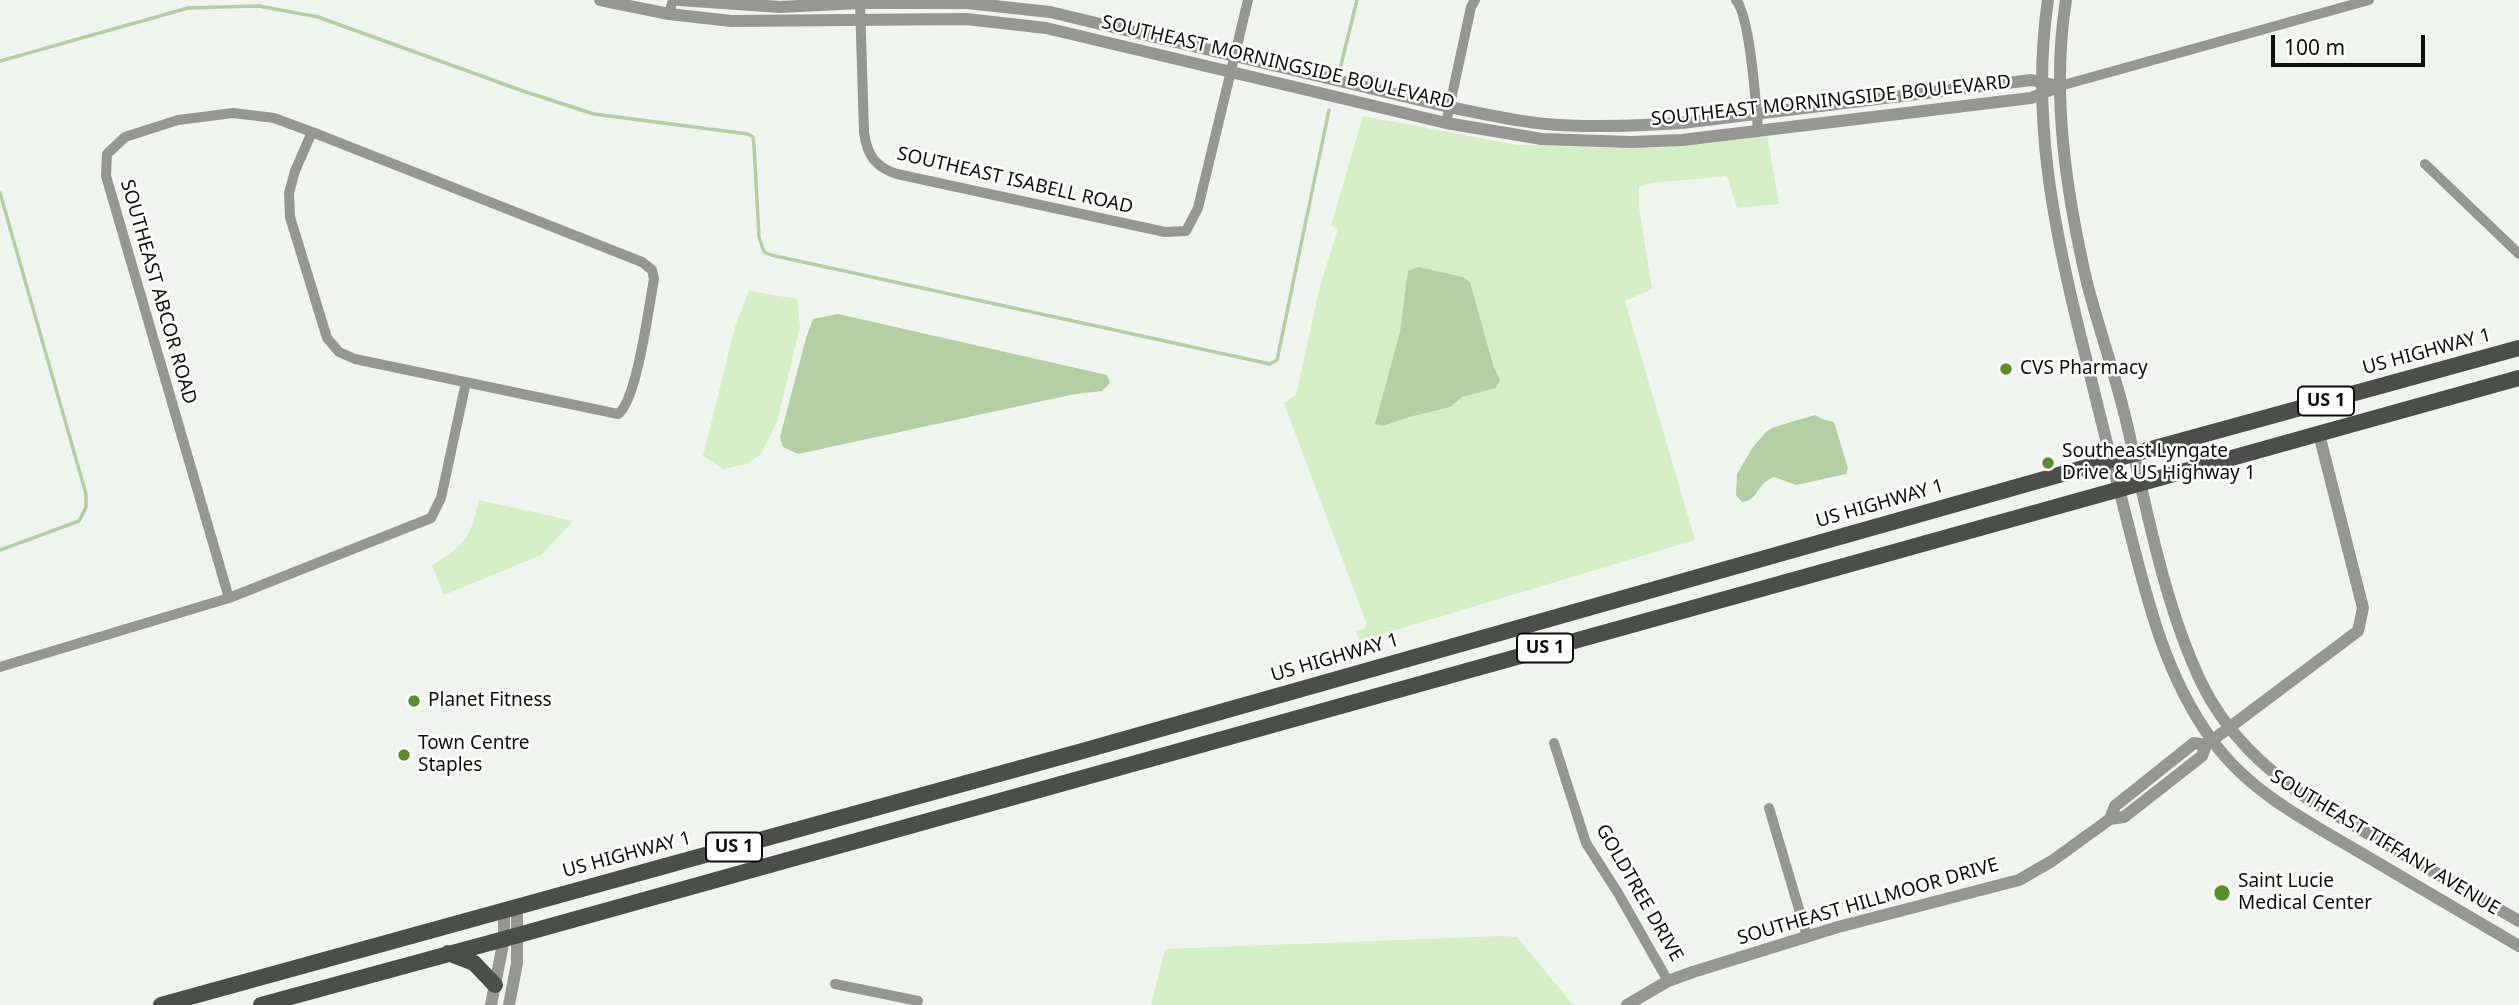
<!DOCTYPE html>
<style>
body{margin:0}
#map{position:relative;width:2519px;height:1005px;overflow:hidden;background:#f0f4ee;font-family:"Noto Sans",sans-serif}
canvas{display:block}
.scale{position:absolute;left:2271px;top:35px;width:154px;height:32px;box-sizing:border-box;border:4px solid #0c0d0b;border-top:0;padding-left:9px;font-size:21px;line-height:24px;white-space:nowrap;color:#0c0d0b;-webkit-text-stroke:5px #fff;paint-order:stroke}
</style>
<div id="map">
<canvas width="2519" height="1005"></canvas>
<div class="scale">100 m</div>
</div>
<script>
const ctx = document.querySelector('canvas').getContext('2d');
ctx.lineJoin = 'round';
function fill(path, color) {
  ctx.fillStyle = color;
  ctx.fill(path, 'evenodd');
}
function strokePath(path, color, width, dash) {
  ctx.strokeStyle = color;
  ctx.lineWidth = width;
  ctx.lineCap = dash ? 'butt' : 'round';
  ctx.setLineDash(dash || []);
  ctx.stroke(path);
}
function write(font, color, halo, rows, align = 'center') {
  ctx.font = font + ' "Noto Sans",sans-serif';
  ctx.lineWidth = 5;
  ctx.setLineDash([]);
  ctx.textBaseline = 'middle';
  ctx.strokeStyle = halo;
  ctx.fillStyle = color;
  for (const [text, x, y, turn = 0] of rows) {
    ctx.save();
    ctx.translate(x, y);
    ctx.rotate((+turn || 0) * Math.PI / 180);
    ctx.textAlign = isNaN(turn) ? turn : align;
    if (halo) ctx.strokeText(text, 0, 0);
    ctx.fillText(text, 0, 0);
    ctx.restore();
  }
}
const green = new Path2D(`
 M1363,116l154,29 114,2 136,-13 12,70 -42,4 -10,-32 -75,7 -13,4v20l13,82 -27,12 70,239 -336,101 -3,-10 9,-3 1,-6 -82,-219 12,-8 24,-109 18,-57 -7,-3z
 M749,291l48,8 3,28 -23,95 -16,32 -14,10 -24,5 -20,-13 32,-129z
 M479,500l94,21 -32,34 -97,40 -12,-29c34,-24 37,-24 47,-66z
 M1504,936l13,1 56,68h-422l14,-56z`);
const water = new Path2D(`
 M1418,267l45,10 7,5 23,83 7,15 -4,8 -34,9 -12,10 -41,10 -26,9 -8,-2 25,-92 8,-61z
 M838,314l269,61 3,8 -8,8 -27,3 -277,60 -15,-7 -3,-10 26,-99 7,-19z
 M1815,415l7,4 12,3 14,46 -2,6 -50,11 -22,-8c-17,6 -16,24 -32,25l-6,-7 1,-21 16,-27 13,-15 8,-5z`);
const stream = new Path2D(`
 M0,61l188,-53 71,-2 59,11 205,74 71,23 154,20 5,3 1,8 5,92 5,15 7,3 499,109 7,-4 52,-250
 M1340,69l17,-69
 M0,193l86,301v13l-7,14 -79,29`);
const minor = new Path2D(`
 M1736,0c14,16 20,104 22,130
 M860,3l4,129c3,23 11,35 33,42l268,58 21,-1 12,-23 50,-208
 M669,14l4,-14
 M2060,86l309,-86
 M1446,123l25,-116 4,-7
 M2425,164l94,90
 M229,598l-123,-422 1,-22 18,-17 53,-17 55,-7 41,5 38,14 330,130 10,8 2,9c-5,26 -17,122 -36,135l-263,-55 -16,-7 -12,-14 -37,-121 -1,-24 6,-22 17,-39
 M0,667l229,-69 202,-80 10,-20 25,-116
 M1554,743l32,100 32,50 50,88
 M1769,808l38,128
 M835,984l83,17`);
const tertiary = new Path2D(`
 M600,0l69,14 62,7 235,-2 80,9 400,95 96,16 89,3 51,-2 349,-42 29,-12
 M679,0l101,7 80,-4h107l83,9 399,95c32,6 64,14 97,17 45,4 91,2 136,-1l349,-43 28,6
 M2048,0c-17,113 5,225 32,334 13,52 25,104 39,155 23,87 39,177 93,251 37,52 95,81 149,113 53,31 105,62 158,93
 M2066,0c-15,93 0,192 21,283 12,46 28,91 39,137 20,86 38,185 76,264 24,49 62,84 106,115l211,122
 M2110,819l5,-13 79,-63 12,2
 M491,1005l13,-66v-30
 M509,1005l8,-42v-56
 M1627,1005l41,-24 25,-9 145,-45 181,-47 33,-19 58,-42 14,-2 78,-61 4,-11 152,-114 5,-23 -44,-174`);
const primary = new Path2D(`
 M448,953l26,10 21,22
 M161,1005l925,-255 1047,-296 386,-106
 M261,1005l243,-66 2015,-561`);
const markers = [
 [2006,369,7,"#59902b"],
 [2048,463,7,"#59902b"],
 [414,701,7,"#59902b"],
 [404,755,7,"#59902b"],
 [2222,893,9,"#59902b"]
];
const shields = [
 [2326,401,56],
 [1545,648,56],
 [734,847,56]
];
const shieldNames = [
 ["US 1",2326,401],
 ["US 1",1545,648],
 ["US 1",734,847]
];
const streetNames = [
 ["SOUTHEAST MORNINGSIDE BOULEVARD",1278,63,13],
 ["SOUTHEAST MORNINGSIDE BOULEVARD",1831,101,-6],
 ["SOUTHEAST ISABELL ROAD",1015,181,13],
 ["SOUTHEAST ABCOR ROAD",158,292,74],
 ["US HIGHWAY 1",2427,352,-15],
 ["US HIGHWAY 1",1880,504,-16],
 ["US HIGHWAY 1",1335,658,-16],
 ["SOUTHEAST TIFFANY AVENUE",2385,843,31],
 ["US HIGHWAY 1",627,855,-15],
 ["GOLDTREE DRIVE",1639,893,60],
 ["SOUTHEAST HILLMOOR DRIVE",1868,902,-16]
];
const poiNames = [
 ["CVS Pharmacy",2020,369],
 ["Southeast Lyngate",2062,452],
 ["Drive & US Highway 1",2062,474],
 ["Planet Fitness",428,701],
 ["Town Centre",418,744],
 ["Staples",418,766],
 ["Saint Lucie",2238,882],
 ["Medical Center",2238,904]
];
fill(green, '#d4eec5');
fill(water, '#b4cfa4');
strokePath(stream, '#b4cfa4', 3.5);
strokePath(minor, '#969795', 10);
strokePath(tertiary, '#969795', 12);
strokePath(primary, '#4c4e4b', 16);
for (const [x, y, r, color] of markers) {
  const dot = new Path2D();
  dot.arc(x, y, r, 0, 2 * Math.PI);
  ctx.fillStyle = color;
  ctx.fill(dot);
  strokePath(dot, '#fff', 2.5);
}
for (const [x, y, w] of shields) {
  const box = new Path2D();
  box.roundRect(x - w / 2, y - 14.5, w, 29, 5);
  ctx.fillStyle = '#fff';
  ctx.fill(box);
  strokePath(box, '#0c0d0b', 2);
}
write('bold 18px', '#0c0d0b', null, shieldNames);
write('19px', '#0c0d0b', '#fff', streetNames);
write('19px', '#0c0d0b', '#fff', poiNames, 'left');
</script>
